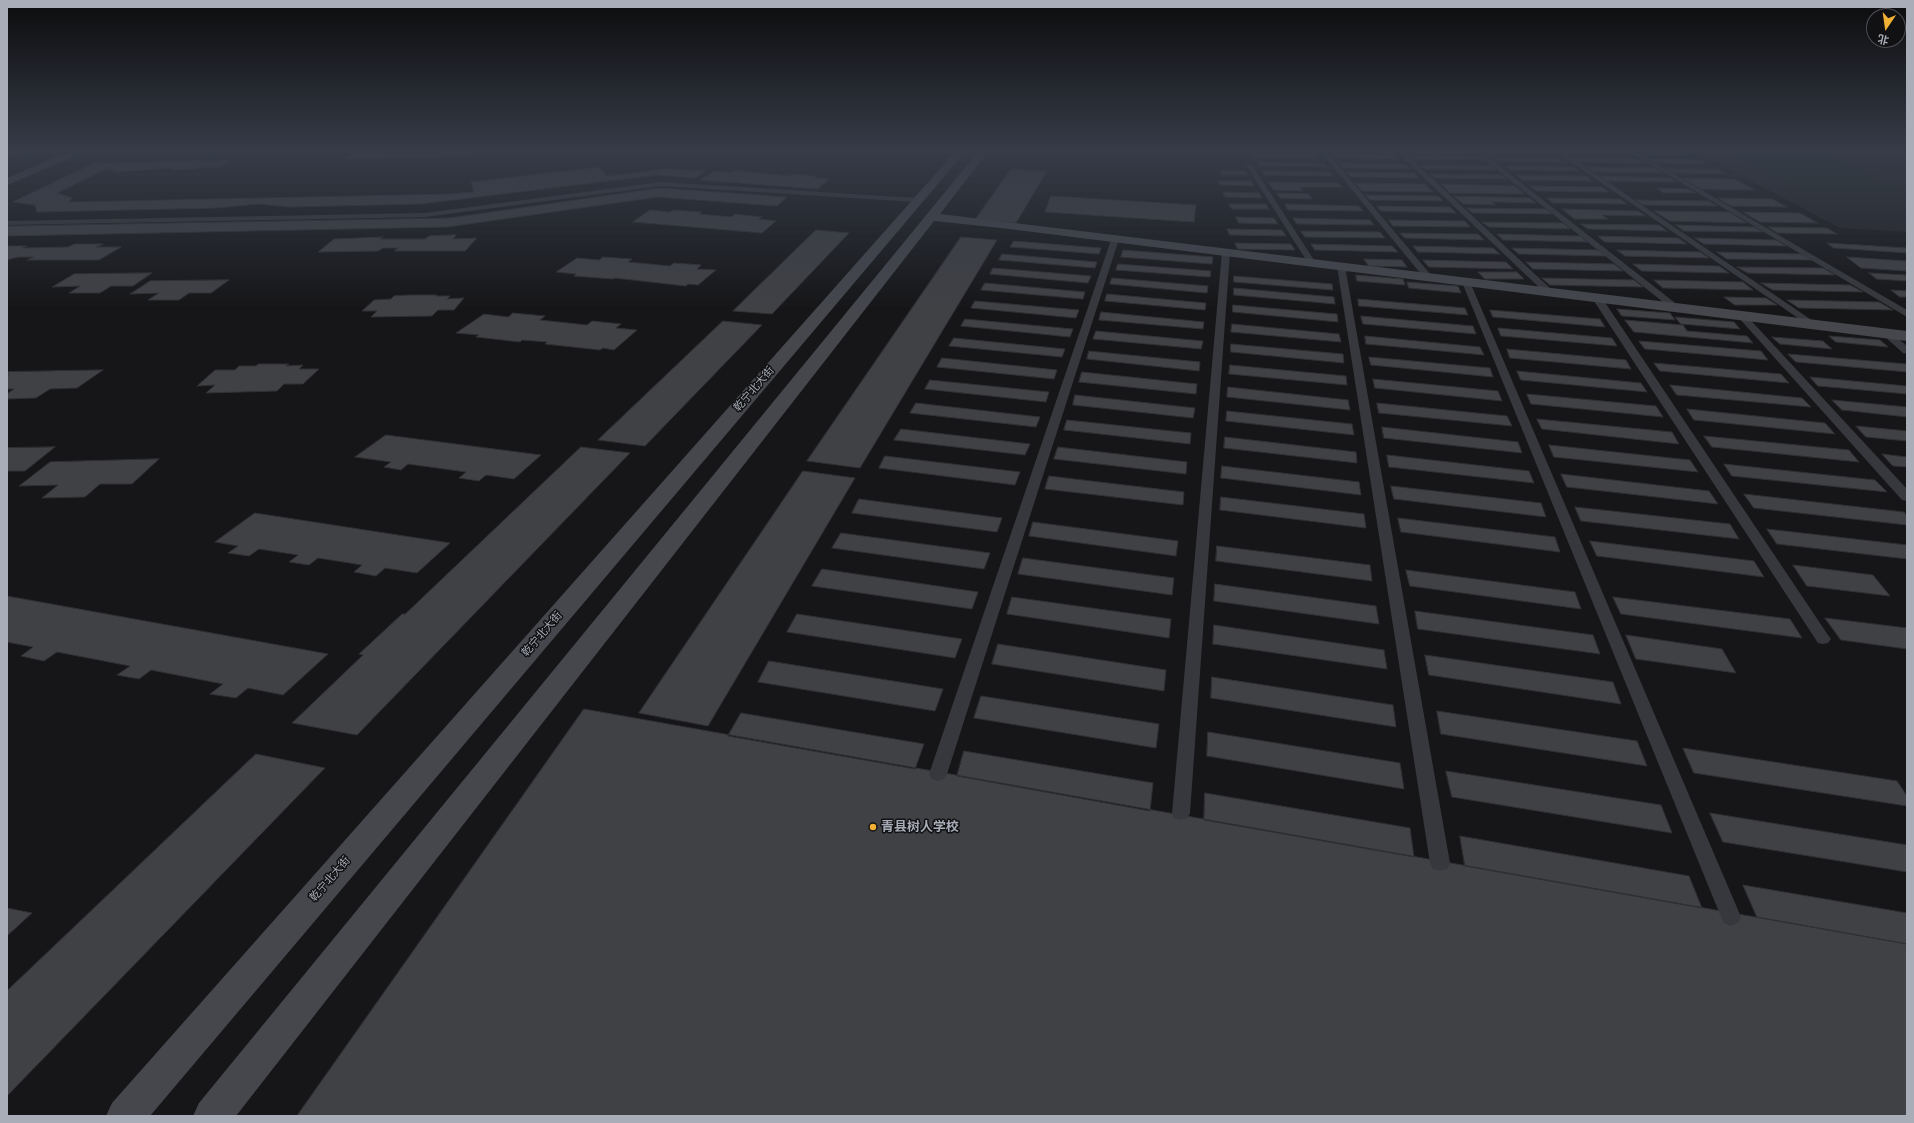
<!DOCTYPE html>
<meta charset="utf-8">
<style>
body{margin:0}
#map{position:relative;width:1914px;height:1123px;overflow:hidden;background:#161618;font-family:Raleway,"Noto Sans SC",sans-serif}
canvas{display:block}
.frame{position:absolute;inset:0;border:8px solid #a8adb8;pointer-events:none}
.north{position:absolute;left:1866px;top:8px;width:40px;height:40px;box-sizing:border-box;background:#111113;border:1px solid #4d4f55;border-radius:50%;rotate:193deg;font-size:11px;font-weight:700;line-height:16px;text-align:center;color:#a8adb8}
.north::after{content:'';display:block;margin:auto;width:14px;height:18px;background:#f2b134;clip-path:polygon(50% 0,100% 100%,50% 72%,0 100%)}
</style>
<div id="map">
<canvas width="1914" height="1123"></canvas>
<div class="frame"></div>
<div class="north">北</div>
</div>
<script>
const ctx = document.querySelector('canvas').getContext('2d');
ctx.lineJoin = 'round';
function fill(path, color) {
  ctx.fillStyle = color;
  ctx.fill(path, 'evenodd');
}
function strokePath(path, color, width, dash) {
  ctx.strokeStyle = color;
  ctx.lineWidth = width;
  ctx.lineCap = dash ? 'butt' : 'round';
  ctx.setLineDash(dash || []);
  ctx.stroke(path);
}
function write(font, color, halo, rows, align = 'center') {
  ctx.font = font + ' Raleway,"Noto Sans SC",sans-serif';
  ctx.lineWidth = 3;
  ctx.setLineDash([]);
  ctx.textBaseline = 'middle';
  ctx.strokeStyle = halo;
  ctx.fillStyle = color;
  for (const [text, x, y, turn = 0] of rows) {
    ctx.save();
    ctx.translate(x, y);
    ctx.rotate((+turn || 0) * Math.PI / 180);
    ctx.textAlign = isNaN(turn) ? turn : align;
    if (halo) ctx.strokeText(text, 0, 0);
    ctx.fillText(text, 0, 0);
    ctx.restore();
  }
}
const built = new Path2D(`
 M1699,153h208v79l-67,-4z`);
const green = new Path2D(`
 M1727,153h99l81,38v5l-103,-2z`);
const building = new Path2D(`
 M7,153h32l-4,1 -28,1z
 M351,153h122l-4,3 -126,3z
 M1251,153l64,1 3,4 -65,-1z
 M1640,153h47l2,1h-48z
 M1331,154l64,1 4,4 -64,-1z
 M1410,155l68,1 5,4 -68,-1z
 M1493,157l66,1 5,4 -66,-1z
 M1572,158l66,1 7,4 -66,-1z
 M1650,159l49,1 8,4 -50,-1z
 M231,160l-10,7h-22l-3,2 -25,1 4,-2 -62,4 4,-2h-11l12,-7z
 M1257,162l66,1 4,4 -67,-1z
 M94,163h24l-61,30 15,5 -3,4 382,-8 23,-2 -3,-10 129,-15 6,9 60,-7 39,2 -9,7 -39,-3 -236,29 -132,3 -31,-3 -41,4 -180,4 -2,-7 -22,-3z
 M1340,163l66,1 4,5 -67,-1z
 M1421,165l70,1 5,4 -70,-1z
 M1506,166l67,1 6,4 -68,-1z
 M1588,167l67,1 7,5 -68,-1z
 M1011,169l36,2 -31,52 -41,-3z
 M1667,169h51l8,5 -52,-1z
 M735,170l54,6 3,-2 24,2 -2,2 15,1 -11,10 -118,-9 14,-9 18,1z
 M1220,170l26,1 2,4h-26z
 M1262,171l68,1 3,4 -68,-1z
 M1347,172l67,1 5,5 -68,-1z
 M1430,174l71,1 6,4 -72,-1z
 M1517,175l69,1 6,5 -70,-1z
 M1601,176l69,2 7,4 -70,-1z
 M1682,178l52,1 21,11 -53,-1z
 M1218,181h33l3,5 -33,-1z
 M1268,182l70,1 4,4h-42l3,4 -29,-1z
 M1356,183l69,1 8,8 -71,-1z
 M1441,184l74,2 10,8 -75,-1z
 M1530,186l72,1 6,5 -71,-1z
 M660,188l127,9 -10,9 -119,-9 -211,30 -440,9v-9l2,-1 440,-8z
 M1657,188l31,1 8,4h-32z
 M1223,192l36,1 3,5 -37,-1z
 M1277,193l32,1 3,5 -32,-1z
 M1366,195l72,1 5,5 -73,-1z
 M1051,196l145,9 -2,17 -149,-10z
 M1454,196l76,2 6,5 -44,-1 4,3 -33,-1z
 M1547,198l73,1 7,5 -74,-1z
 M1718,198l54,1 15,8 -56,-1z
 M1636,200l73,1 8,5 -74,-1z
 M1229,204h37l3,5h-37z
 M1285,204l74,2 4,5 -75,-1z
 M1377,206l73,1 6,6 -75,-2z
 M1467,208l79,1 6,5 -79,-1z
 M1562,209l76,2 8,5 -44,-1 6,4h-33z
 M650,210l20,2 3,-2 29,2 -3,2 33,3 3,-3 27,3 -3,2 17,2 -14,12 -129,-11z
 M1654,211l75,1 18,11 -77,-2z
 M1743,212l57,1 18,10 -58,-1z
 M1236,217l38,1 4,6 -39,-1z
 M1293,218l77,2 4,5 -77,-1z
 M1389,220l76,1 5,6 -77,-1z
 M1482,222l81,1 7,6 -81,-2z
 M1581,224l78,1 8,6 -79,-2z
 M1676,225l78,2 9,5 -79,-1z
 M1768,227l59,1 10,6 -59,-1z
 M1227,229l55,1 4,6 -56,-1z
 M816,230l33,3 -77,81 -39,-3z
 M1301,231l79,1 5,6 -80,-1z
 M1400,233l78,1 6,6 -79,-2z
 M1497,234l83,2 7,6 -84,-2z
 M456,235l-3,4 24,-1 -12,13h-71l4,-3h-15l-5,3 -60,1 16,-13 49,-2 -3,2h45l4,-3z
 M1598,236l80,2 9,6 -82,-2z
 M961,237l36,3 -137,228 -53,-7z
 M1695,238l81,2 10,6 -82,-2z
 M1014,241l87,7 -2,6 -89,-7z
 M1235,243l56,1 4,6 -57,-1z
 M1827,243l80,5v5l-73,-5z
 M75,244h28l-7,3h25l-22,13h-72l7,-3h-16l-11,3v-14h20l-5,2 46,-1z
 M1311,244l81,2 6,6 -83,-2z
 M1413,246l80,2 7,6 -82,-2z
 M1512,248l86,2 8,6 -87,-2z
 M1123,250l90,7 -1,7 -91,-7z
 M1617,250l83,2 9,6 -84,-2z
 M1717,252l84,2 11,6 -85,-1z
 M1002,254l95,8 -2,6 -96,-8z
 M603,257l29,2 -4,3 42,4 4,-3 27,2 -4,4 19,1 -18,15 -10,-1 -2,2 -71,-8 -2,1 -39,-3 2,-2 -20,-2 21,-14 22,2z
 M1847,257l60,4v10l-46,-3z
 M1364,259l38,1 5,7 -38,-1z
 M1423,260l83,2 7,7 -84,-2z
 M1526,262l88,2 9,7 -90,-2z
 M1118,264l93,7 -1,6 -94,-7z
 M1633,264l86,2 10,7 -87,-2z
 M1737,267l86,1 12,7 -87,-2z
 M993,268l98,8 -3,7 -98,-9z
 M1478,272h39l7,7h-39z
 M152,273l-19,13h-22l-11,7h-31l11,-7 -28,1 22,-13z
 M1869,273l38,2v6l-30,-2z
 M1356,275l47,4 2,6 -48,-4z
 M1234,276l98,8 1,6 -99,-8z
 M1112,278l96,8 -1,7 -97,-9z
 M1542,278l92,2 9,7 -93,-2z
 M229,280l-18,13h-22l-10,7h-31l11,-7 -29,1 20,-13z
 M1654,280l89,2 10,8 -90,-2z
 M1407,282l51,4 3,7 -52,-5z
 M985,283l100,9 -2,7 -102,-9z
 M1761,283l89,2 13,7 -90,-2z
 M1234,288l100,9 1,7 -101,-9z
 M1891,290l16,1v6h-7z
 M1107,294l99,9 -1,7 -100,-9z
 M410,295h27l-2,1h15l-3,3 17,-1 -10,12h-16l-6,6 -61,1 6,-6h-15l12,-11 17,-1 3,-3z
 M1724,297l42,1 11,7h-42z
 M1358,299l107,9 3,7 -109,-9z
 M1787,300l92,2 14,8 -94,-2z
 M975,301l104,9 -3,8 -105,-10z
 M1233,305l104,9 1,8 -105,-10z
 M1617,309l53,4 5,7 -53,-4z
 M1490,310l110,9 5,8 -112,-10z
 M1101,312l103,10 -1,7 -104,-9z
 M513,313l32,3 -5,4 47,5 5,-4 29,3 -5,4 21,2 -23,20 -11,-2 -3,2 -55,-6 2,-2 -25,-2 -2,2 -44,-5 3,-2 -23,-2 28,-19 24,3z
 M1361,316l112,10 3,8 -113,-10z
 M1675,317l59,5 6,7 -59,-5z
 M965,319l108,10 -3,8 -109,-11z
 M1625,320l58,5 4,6 60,5 6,7 -119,-11z
 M723,321l39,4 -117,121 -47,-6z
 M1232,324l107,10 2,8 -110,-10z
 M1498,328l114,10 5,8 -116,-10z
 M1096,331l107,10 -2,8 -108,-10z
 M1365,336l115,11 4,8 -118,-11z
 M1829,336l51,4 8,7 -52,-5z
 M1772,337l51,4 9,8 -52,-5z
 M954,338l111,11 -3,8 -113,-11z
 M1639,341l122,10 7,9 -123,-11z
 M1231,344l112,10 1,9 -113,-11z
 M1507,349l119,11 5,9 -121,-11z
 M1089,351l111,11 -1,9 -112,-12z
 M1788,354l119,10v8l-111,-10z
 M1369,357l121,11 3,9 -122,-12z
 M942,358l115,12 -3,9 -117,-12z
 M1654,363l127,11 8,9 -129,-12z
 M258,364h31l-3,2 17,-1 -4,4h20l-16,15h-19l-7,7 -71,2 9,-8 -18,1 18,-16h20l4,-4h17z
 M1230,365l116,11 1,9 -118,-11z
 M103,370l-26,18 -27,1 -14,9 -29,1v-5l7,-5h-7l1,-17z
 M1517,371l124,12 6,9 -126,-12z
 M1082,372l115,12 -1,10 -117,-12z
 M1810,377l97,9v8l-89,-8z
 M1373,379l125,12 4,10 -127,-13z
 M930,380l119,12 -3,10 -121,-13z
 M1670,385l132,13 9,9 -134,-12z
 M1228,387l120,13 2,10 -123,-13z
 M1527,394l129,12 7,11 -132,-13z
 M1075,395l120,13 -2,10 -120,-13z
 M1832,400l75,7v10l-65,-7z
 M916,403l124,14 -4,10 -126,-14z
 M1377,403l130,13 5,10 -133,-13z
 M1687,409l138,14 10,11 -141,-14z
 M1227,411l125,13 2,11 -128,-14z
 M1537,419l135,13 7,12 -137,-15z
 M1067,420l124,13 -1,11 -126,-14z
 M1856,426l51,5v10l-41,-4z
 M1382,427l136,15 4,11 -138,-15z
 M901,429l129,15 -5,11 -131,-15z
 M386,435l155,20 -27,24 -28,-4 -7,6 -20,-3 7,-6 -58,-8 -7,6 -17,-3 7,-5 -36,-5z
 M1704,436l145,14 10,12 -147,-15z
 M1225,437l131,15 1,11 -133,-15z
 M1549,445l141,15 8,12 -144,-15z
 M55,447l-30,24h-18v-23z
 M581,447l49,6 -273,282 -65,-12 71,-68 -4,-1 43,-40h3z
 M1058,447l129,15 -1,12 -132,-15z
 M1882,454l25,3v10l-14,-1z
 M1387,455l142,16 5,12 -145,-16z
 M885,456l135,16 -5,13 -136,-17z
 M159,459l-27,25h-32l-15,13 -43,1 16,-13 -39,1 31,-24z
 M1724,464l151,16 12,12 -155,-16z
 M1222,466l137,16 2,13 -140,-17z
 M803,471l52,7 -147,248 -69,-13z
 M1561,474l148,17 9,13 -151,-17z
 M1049,476l135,16 -1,13 -138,-16z
 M1391,486l150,17 5,14 -152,-18z
 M1744,494l160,18 3,4v9l-153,-17z
 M1221,497l143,17 2,14 -146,-18z
 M859,499l143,19 -5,14 -145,-19z
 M1575,507l155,17 9,15 -158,-18z
 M255,513l195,30 -33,30 -32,-5 -9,8 -22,-4 8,-7 -44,-7 -9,7 -20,-3 9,-7 -39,-6 -10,7 -21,-3 10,-7 -23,-4z
 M1398,518l157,19 5,15 -159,-20z
 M1033,522l145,19 -2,15 -147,-20z
 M1767,529l140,16v14l-130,-15z
 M841,533l149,20 -6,16 -152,-21z
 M1590,541l164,20 10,16 -167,-21z
 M1217,546l153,19 2,16 -156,-20z
 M1023,558l151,20 -2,17 -154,-21z
 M1793,565l80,10 17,21 -83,-10z
 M822,569l156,23 -6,17 -160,-23z
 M1406,570l169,22 6,17 -171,-23z
 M1215,584l161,22 3,18 -165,-23z
 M7,596l321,58 -45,41 -35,-7 -12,10 -26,-4 13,-10 -72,-14 -12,9 -22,-4 13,-9 -73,-14 -13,9 -23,-5 12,-9 -26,-5z
 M1012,597l159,22 -2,19 -162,-24z
 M1613,597l177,22 12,19 -181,-24z
 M1415,611l178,24 7,19 -182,-25z
 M797,614l165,25 -7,19 -168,-26z
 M1825,618l82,10v21l-66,-9z
 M1214,625l170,25 3,19 -174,-25z
 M1626,635l96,14 14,24 -100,-14z
 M998,644l168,26 -2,21 -172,-27z
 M1425,655l188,27 8,22 -192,-29z
 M769,661l174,28 -8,22 -177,-29z
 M1212,677l181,28 3,22 -185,-29z
 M981,696l178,28 -3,24 -182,-30z
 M584,709l1323,235v172h-1610z
 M1437,711l200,30 10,25 -206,-32z
 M741,713l183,31 -9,25 -187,-33z
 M1208,732l192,31 4,26 -197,-33z
 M1683,748l214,33 10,15v10l-213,-33z
 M964,751l189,32 -3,28 -193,-35z
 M256,754l69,14 -318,328v-105z
 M1446,771l215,34 11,28 -220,-36z
 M1205,793l205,35 4,29 -210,-37z
 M1710,813l197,32v27l-184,-30z
 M1460,836l229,40 13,32 -237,-42z
 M1743,885l164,28v31l-150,-27z
 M7,908l25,5 -25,23z`);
const lane = new Path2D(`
 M1322,153h6l103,122v4h-6z
 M1398,153h7l147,137v4h-6z
 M1558,153h7l254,172 -2,2h-6z
 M1631,153h7l269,157v7z
 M1480,154h4l195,152 2,2 -2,2h-6l-193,-154z
 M1247,164l5,1 64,98 -1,2 -3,1 -4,-3 -62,-98z
 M661,182l256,16 4,2 -4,2 -256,-16 -236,31 -418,8v-4l418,-8z
 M1112,237h3l4,2 -172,535 -3,5 -6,2 -6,-2 -3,-5z
 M1226,249l4,3 -40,561 -2,5 -7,2 -7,-2 -2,-5 50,-561z
 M1341,263l4,3 105,597 -3,6 -7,2 -7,-2 -3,-6 -93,-597z
 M1466,279l4,3 271,635 -3,6 -7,3 -7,-3 -3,-6 -259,-635z
 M1597,295l5,3 226,337 3,4 -3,4 -5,1 -5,-1 -226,-345z
 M1742,313l3,1 162,175v12l-5,-1 -163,-182 -2,-2 2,-2z
 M1887,331l3,1 17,14v8l-4,-1 -19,-17 -2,-2z`);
const secondary = new Path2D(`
 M66,153h13l-1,2 -71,30v-7z
 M954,153h10l-814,963h-44l6,-13z
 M977,153h10l-47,61 967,117v10l-906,-113 -67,-7 -698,895h-43l6,-13z`);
const markers = [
 [873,827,4,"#f2b134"]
];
const streetNames = [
 ["乾宁北大街",754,389,-49],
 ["乾宁北大街",542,634,-49],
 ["乾宁北大街",330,879,-49]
];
const nearPoinames = [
 ["青县树人学校",881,827]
];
fill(built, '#222225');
fill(green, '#1e261f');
fill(building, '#404145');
strokePath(building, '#303034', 1);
fill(lane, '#37383d');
fill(secondary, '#45474d');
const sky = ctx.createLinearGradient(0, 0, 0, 310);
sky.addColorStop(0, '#0c0c0d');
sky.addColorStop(0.49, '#363c48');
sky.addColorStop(1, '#363c4800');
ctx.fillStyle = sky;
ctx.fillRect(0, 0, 1914, 310);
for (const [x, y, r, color] of markers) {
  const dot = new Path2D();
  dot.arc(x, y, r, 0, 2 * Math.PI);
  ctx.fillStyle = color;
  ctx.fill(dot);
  strokePath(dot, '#111113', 1.5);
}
write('11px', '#a8adb8', '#111113', streetNames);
write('bold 13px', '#a8adb8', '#111113', nearPoinames, 'left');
</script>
